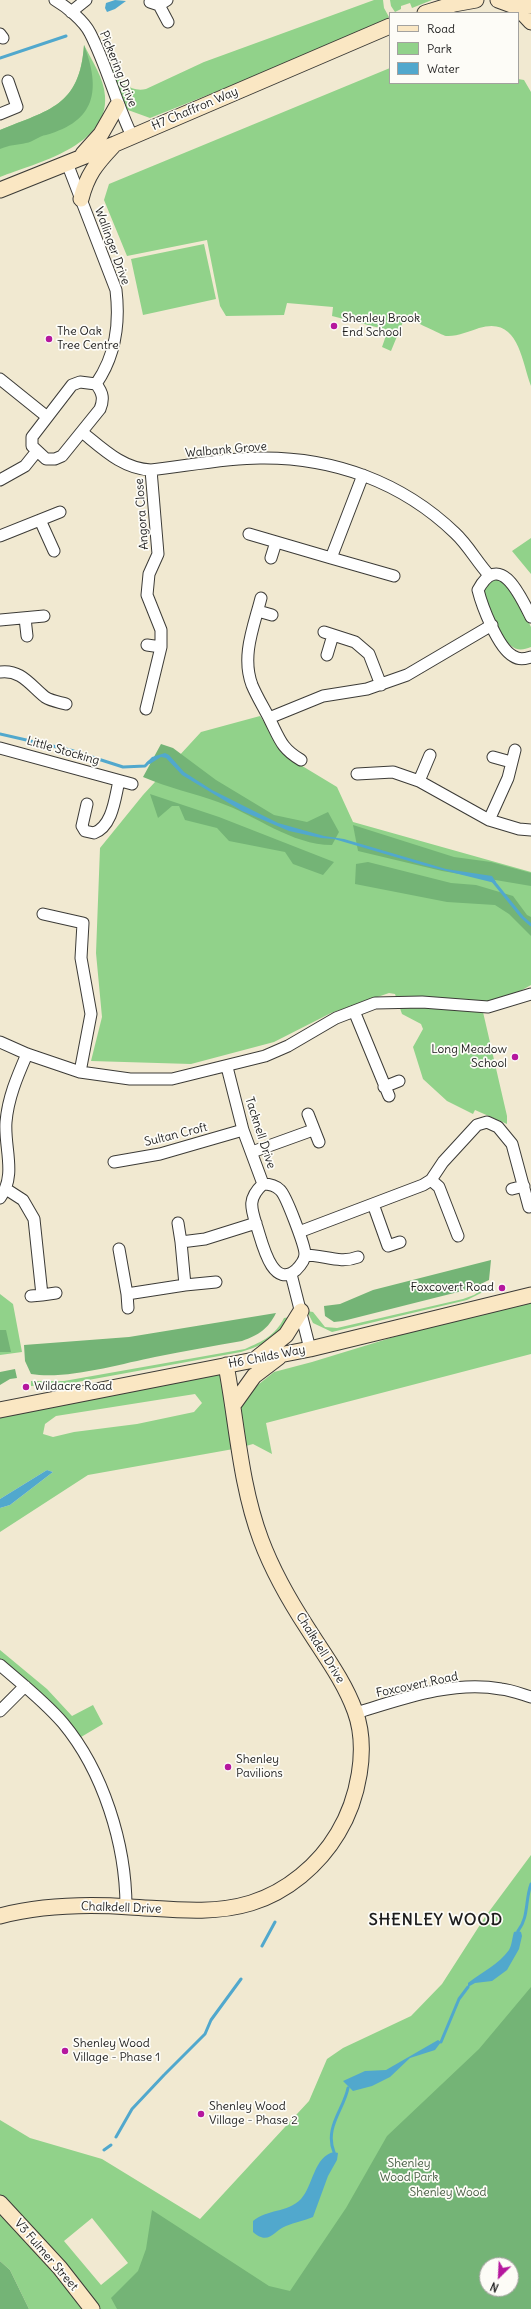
<!DOCTYPE html>
<style>
body{margin:0}
#map{position:relative;width:531px;height:2309px;overflow:hidden;background:#f1e9d1;font-family:Delius,sans-serif}
canvas{display:block}
.legend{position:absolute;left:389px;top:12px;width:130px;height:72px;box-sizing:border-box;background:#fdfcf7;border:1px solid #a3a29f;margin:0;padding:5px 7px;list-style:none;font-size:12px;color:#1c1c1c}
.legend li{display:flex;align-items:center;gap:8px;height:20px}
.legend b{width:20px;border:1px solid #a3a29f}
.north{position:absolute;left:479px;top:2257px;width:40px;height:40px;box-sizing:border-box;background:#fdfcf7;border:1px solid #a3a29f;border-radius:50%;rotate:204deg;font-size:11px;font-weight:700;line-height:16px;text-align:center;color:#1c1c1c}
.north::after{content:'';display:block;margin:auto;width:14px;height:18px;background:#b5179e;clip-path:polygon(50% 0,100% 100%,50% 72%,0 100%)}
</style>
<div id="map">
<canvas width="531" height="2309"></canvas>
<ul class="legend">
<li><b style="height:5px;background:#fae7c3"></b>Road</li>
<li><b style="height:11px;background:#91d28a"></b>Park</li>
<li><b style="height:11px;background:#51a8cd"></b>Water</li>
</ul>
<div class="north">N</div>
</div>
<script>
const ctx = document.querySelector('canvas').getContext('2d');
ctx.lineJoin = 'round';
function fill(path, color) {
  ctx.fillStyle = color;
  ctx.fill(path, 'evenodd');
}
function strokePath(path, color, width, dash) {
  ctx.strokeStyle = color;
  ctx.lineWidth = width;
  ctx.lineCap = dash ? 'butt' : 'round';
  ctx.setLineDash(dash || []);
  ctx.stroke(path);
}
function write(font, color, halo, rows, align = 'center') {
  ctx.font = font + ' Delius,sans-serif';
  ctx.lineWidth = 3.5;
  ctx.setLineDash([]);
  ctx.textBaseline = 'middle';
  ctx.strokeStyle = halo;
  ctx.fillStyle = color;
  for (const [text, x, y, turn = 0] of rows) {
    ctx.save();
    ctx.translate(x, y);
    ctx.rotate((+turn || 0) * Math.PI / 180);
    ctx.textAlign = isNaN(turn) ? turn : align;
    if (halo) ctx.strokeText(text, 0, 0);
    ctx.fillText(text, 0, 0);
    ctx.restore();
  }
}
const green = new Path2D(`
 M374,0h9l1,8 5,9 -18,13 -221,88 -22,-8 -5,-7 -26,-65c11,20 22,57 49,51l58,-27z
 M390,0h42l-20,8 -2,-5 -9,3v3l-6,3 -4,-6z
 M84,45c8,16 20,33 21,51 4,50 -69,67 -105,81v-47c49,-20 80,-24 84,-85z
 M390,68v15h128v-4l6,1 7,12v294c-10,-28 -13,-70 -52,-58 -9,3 -23,9 -33,8 -4,-1 -34,-16 -41,-19l-14,34 -9,-4 6,-17 -56,-14 1,-9 -46,-4 -3,12 -58,1 -6,-10 -13,-66 -80,16 -23,-56 5,-16z
 M204,244l12,55 -73,16 -12,-56z
 M531,538v36l-19,-23z
 M502,578l11,13 18,36v20c-8,3 -14,4 -21,-2 -9,-6 -22,-43 -27,-54l3,-9z
 M260,716l29,42 48,29 16,35 178,50v113l-48,27 24,104v8l-32,-14 -2,4 -26,-13 -24,-22 -10,-32 10,-18 -2,-5 -19,-10 -7,-20 -6,-1 -58,20 -57,29 -83,22 -100,-3 11,-44 -6,-64 4,-105 43,-53 58,-63z
 M489,1285l-4,6 -18,9 -135,32 -19,-9 -6,-12 6,1 12,15 12,1 126,-29 11,-4z
 M0,1294l13,10 9,48 -22,3z
 M531,1295v59l-265,69 6,31 -19,-10 -14,4 -151,27 -88,57v-24l10,-3 43,-33 -6,-2 -47,29v-89l226,-45 8,39 40,-32 38,-10zM195,1394l7,9 -8,9 -57,12 -63,8 -21,5 -10,-3 2,-10 11,-8z
 M290,1317c-10,20 -28,29 -49,35l-180,33 -30,1v-5h33l181,-32c18,-8 30,-13 39,-31z
 M0,1650l47,39 25,27 21,-11 10,19 -27,16 -76,-75z
 M531,1855v454h-439l-92,-106v-83l30,18 72,21 98,60 109,-118 18,-42 16,-11 68,-32 31,-32 43,-67zM92,2218l36,45 -27,22 -37,-44zM487,2265h24v24h-24z
 M0,2211l48,51 36,47h-55l-19,-39 -10,-9z`);
const forest = new Path2D(`
 M84,45c17,45 12,76 -38,90 -7,1 -13,7 -20,8 -9,2 -17,2 -26,6v-19c49,-20 80,-24 84,-85z
 M161,744l12,4 43,32 58,35 33,7 21,-10 11,20 -7,13c-41,0 -76,-30 -114,-43 -25,-9 -50,-14 -75,-25z
 M150,794l69,23 115,45 -11,13 -30,-11 -8,-12 -56,-11 -12,-13 -32,-8 -6,-14h-7l-14,12z
 M353,825l101,32 37,5 40,11v13l-89,-15 -84,-20z
 M368,862l83,21 25,2 37,11 14,19 4,2v19l-22,-22 -14,-9 -48,-3 -92,-18 1,-20z
 M491,1260l-2,20 -19,9 -127,32 -9,1 -9,-6 -1,-10 16,-2 33,-14z
 M276,1313c-8,16 -17,22 -34,28 -29,5 -58,10 -87,16 -35,7 -89,23 -124,17l-6,-13 -1,-16 105,-8z
 M0,1330h6l5,22h-11z
 M15,1369l2,9 -7,1 -10,6v-13z
 M531,1987v322h-414l-6,-11 27,-27 8,-22 6,-39 117,76 21,5 56,-83 41,-72 92,-87zM487,2265h24v24h-24z
 M0,2261l10,9 19,39h-29z`);
const water = new Path2D(`
 M115,0l11,1 -11,8 -8,3 -2,-4 1,-5z
 M165,753l4,2 15,17 28,18 66,33 46,13 20,3 102,30 46,7 4,6 -1,1 -69,-17 -92,-27 -13,-1 -32,-7 -47,-20 -60,-36 -16,-17 -5,-1 -11,7 -4,-1 6,-6z
 M47,1470l6,2 -43,33 -10,3v-9z
 M518,1931l3,1 1,4 -3,13 -12,21 -15,11 -17,2 -7,4v-4c13,-10 31,-19 41,-33 3,-5 3,-12 5,-18z
 M438,2040l3,2 -6,8 -25,8 -20,19 -18,9 -19,5 -10,-10 22,-10 21,-1z
 M334,2152l4,1 -1,7 -9,16 -15,41c-9,4 -18,5 -27,9 -13,5 -17,20 -33,6v-11c14,-12 34,-8 48,-22 12,-13 13,-43 33,-47z`);
const stream = new Path2D(`
 M0,58l66,-22
 M0,734l70,16 53,17 22,-1 4,-4
 M493,881l29,36 9,8
 M518,1931c11,-14 7,-31 13,-47
 M262,1946l13,-24
 M441,2042l18,-43 9,-12
 M165,2074l40,-40 6,-14 30,-41
 M116,2137l16,-28 32,-34
 M104,2150l7,-5
 M334,2152c-10,-24 10,-43 14,-64`);
const street = new Path2D(`
 M55,0c12,7 29,21 35,33 17,33 26,70 42,103
 M150,2l9,3 8,-5
 M159,5l9,17
 M71,12l15,-12
 M0,34l3,4
 M0,114l17,-7 -9,-26
 M67,163l49,127c4,34 0,65 -20,94
 M0,379l46,37
 M80,382l16,2c7,9 8,15 4,25l-38,47 -7,3h-9l-14,-13v-9l40,-52z
 M82,432c21,17 41,37 69,38 35,-4 75,-12 109,-12 73,-1 142,24 195,75 13,12 22,29 34,42
 M363,475l-32,83 63,18
 M0,480l25,-14 12,-15
 M40,520l14,31
 M249,534l82,24
 M0,536l60,-24
 M271,558l5,-16
 M261,598c-7,28 -20,58 -9,87 5,12 12,23 18,35 10,20 12,29 31,40
 M258,611l14,4
 M531,617c-10,-20 -31,-68 -53,-27 4,16 20,58 35,66 6,4 11,3 18,1
 M25,618l2,18
 M0,620l44,-4
 M324,632l31,10 14,12 12,31
 M147,645l14,2
 M327,655l6,-20
 M0,672c21,-3 31,14 45,25 6,4 14,5 21,7
 M146,709l15,-62v-17l-14,-35 2,-21 9,-20 -7,-84
 M269,718l54,-22 44,-7 40,-14 85,-50
 M0,748l132,36
 M493,757l18,5
 M357,774l36,-2 26,9 70,39 30,9 12,1
 M419,781l11,-26
 M87,804l-5,22 3,5 9,2c19,-7 21,-36 25,-52
 M489,820l19,-42 7,-28
 M43,914l40,9 -2,35 10,56 -11,58
 M354,1011l35,85
 M0,1042l27,12 53,18 50,7h42l93,-23 23,-10 48,-28 39,-15 47,-1 66,5 43,-13
 M227,1067l16,63 20,54
 M384,1087l15,-6
 M308,1114l11,28
 M252,1152l61,-22
 M114,1162l46,-8 83,-24
 M431,1180l8,7 19,49
 M263,1184c6,0 12,1 17,6 6,5 25,56 25,64 0,6 -5,12 -9,16 -24,20 -34,-28 -39,-43 -6,-19 -10,-28 6,-43z
 M6,1189l17,11 11,19 8,76 -11,1
 M512,1189l12,-3
 M0,1198c17,-23 4,-50 6,-76 2,-24 11,-45 21,-68
 M373,1204l15,42 12,-4
 M178,1223l3,19
 M299,1232l124,-47 8,-5 12,-18 34,-37 10,-3 11,5 14,17 17,63
 M119,1249l8,45
 M305,1255c19,0 35,9 53,2
 M291,1274l19,75
 M216,1282l-31,3 -4,-43 24,-3 51,-16
 M42,1295l14,-2
 M128,1308l-1,-14 58,-9
 M0,1665c22,19 44,36 63,58 40,48 63,121 63,184
 M0,1711l25,-25
 M356,1713c46,-14 97,-33 145,-24 10,1 20,5 30,8`);
const secondary = new Path2D(`
 M498,0l19,7 14,-1
 M517,7l14,15
 M425,13l29,-9 22,-4
 M83,154l18,-20 16,-28
 M0,190l115,-46 275,-118
 M81,199c6,-24 15,-35 32,-53
 M257,1358l29,-23 15,-24
 M234,1404l20,-28 25,-19
 M0,1410l310,-61 221,-54
 M0,1916c42,-11 87,-12 130,-9 40,2 82,8 121,-4 36,-11 68,-38 87,-70 20,-33 31,-84 17,-122 -11,-30 -30,-55 -47,-82 -19,-29 -35,-57 -47,-89 -21,-56 -24,-117 -35,-175
 M0,2203l60,65 32,41`);
const markers = [
 [334,326,4,"#b5179e"],
 [49,339,4,"#b5179e"],
 [515,1057,4,"#b5179e"],
 [502,1288,4,"#b5179e"],
 [26,1387,4,"#b5179e"],
 [228,1767,4,"#b5179e"],
 [65,2051,4,"#b5179e"],
 [201,2114,4,"#b5179e"]
];
const streetNames = [
 ["Pickering Drive",118,69,68],
 ["H7 Chaffron Way",195,109,-23],
 ["Wallinger Drive",112,246,70],
 ["Walbank Grove",226,450,-5],
 ["Angora Close",142,514,-94],
 ["Little Stocking",63,751,16],
 ["Tacknell Drive",260,1133,72],
 ["Sultan Croft",176,1135,-14],
 ["H6 Childs Way",267,1357,-11],
 ["Chalkdell Drive",320,1648,58],
 ["Foxcovert Road",417,1685,-12],
 ["Chalkdell Drive",121,1908,2],
 ["V3 Fulmer Street",46,2255,49]
];
const poiNames = [
 ["Shenley Brook",342,319],
 ["End School",342,333],
 ["The Oak",57,332],
 ["Tree Centre",57,346],
 ["Long Meadow",507,1050,"right"],
 ["School",507,1064,"right"],
 ["Foxcovert Road",494,1288,"right"],
 ["Wildacre Road",34,1387],
 ["Shenley",236,1760],
 ["Pavilions",236,1774],
 ["Shenley Wood",73,2044],
 ["Village - Phase 1",73,2058],
 ["Shenley Wood",209,2107],
 ["Village - Phase 2",209,2121]
];
const parkNames = [
 ["Shenley",409,2164],
 ["Wood Park",409,2178],
 ["Shenley Wood",448,2193]
];
const districtNames = [
 ["SHENLEY WOOD",436,1920]
];
fill(green, '#91d28a');
fill(forest, '#74b476');
fill(water, '#51a8cd');
strokePath(stream, '#51a8cd', 3);
strokePath(street, '#3c3b37', 13);
strokePath(secondary, '#3c3b37', 17);
strokePath(street, '#fff', 11);
strokePath(secondary, '#fae7c3', 15);
for (const [x, y, r, color] of markers) {
  const dot = new Path2D();
  dot.arc(x, y, r, 0, 2 * Math.PI);
  ctx.fillStyle = color;
  ctx.fill(dot);
  strokePath(dot, '#fdfcf7', 1.5);
}
write('12px', '#1c1c1c', '#fdfcf7', streetNames);
write('12px', '#1c1c1c', '#fdfcf7', poiNames, 'left');
write('12px', '#455c42', '#fdfcf7', parkNames);
ctx.letterSpacing = '1px';
write('bold 16px', '#1c1c1c', '#fdfcf7', districtNames);
ctx.letterSpacing = '0px';
</script>
